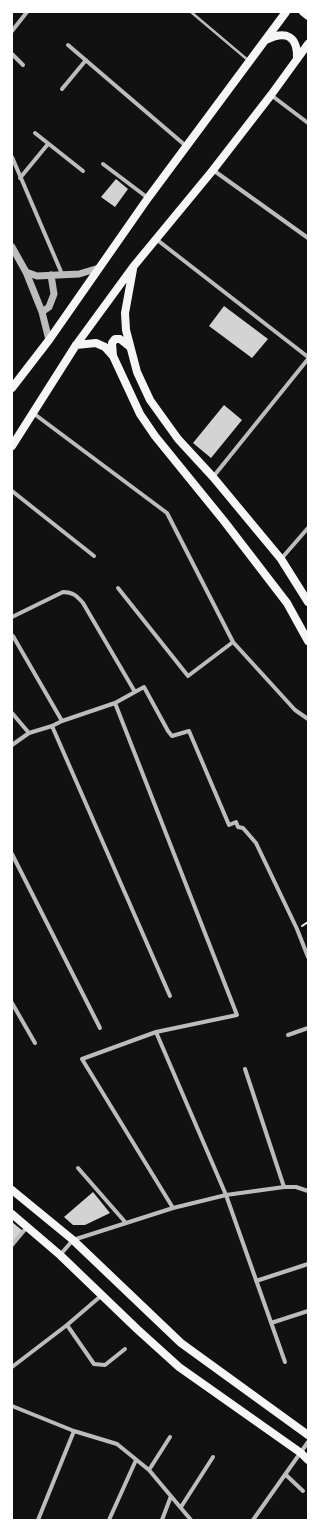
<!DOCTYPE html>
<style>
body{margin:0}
#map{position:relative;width:320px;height:1532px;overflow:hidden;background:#111;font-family:"Exo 2",sans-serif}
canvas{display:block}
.frame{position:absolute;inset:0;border:13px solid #fff;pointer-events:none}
</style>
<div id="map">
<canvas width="320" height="1532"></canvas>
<div class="frame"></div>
</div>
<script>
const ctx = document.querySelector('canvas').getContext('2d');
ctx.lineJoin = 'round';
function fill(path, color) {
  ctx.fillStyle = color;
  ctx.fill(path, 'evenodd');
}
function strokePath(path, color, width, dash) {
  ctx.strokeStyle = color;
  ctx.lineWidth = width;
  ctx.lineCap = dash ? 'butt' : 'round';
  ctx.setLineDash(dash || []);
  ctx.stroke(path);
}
const building = new Path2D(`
 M116,179l12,10 -13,18 -14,-10z
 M224,306l44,33 -16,19 -43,-32z
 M224,405l18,15 -31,38 -18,-15z
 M93,1192l17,21 -25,12h-12l-9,-8z
 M12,1222l11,9 -11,14z`);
const path = new Path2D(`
 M302,926l6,-4`);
const service = new Path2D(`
 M191,12l58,49`);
const minor = new Path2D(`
 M12,31l15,-19
 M68,45l118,101
 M12,54l11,11
 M62,89l24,-29
 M271,95l37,28
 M35,133l48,38
 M12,157l50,117
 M103,164l45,34
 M213,170l95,68
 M20,178l28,-34
 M156,239l152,118
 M33,413l134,100 66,129 62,68 13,9
 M213,477l95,-118
 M12,491l82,65
 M281,559l27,-31
 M118,588l70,88 45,-34
 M12,617l51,-25c10,0 14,4 20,11l52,89
 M13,636l49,85
 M115,703l122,312 -81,17 -74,27 91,149
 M12,713l17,20
 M52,726l118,270
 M12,745l17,-12 23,-7 10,-5 53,-18 29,-16 24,44 4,5 17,-5 40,94 7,-3 2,5 5,1 13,15 41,86 11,28
 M12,854l88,174
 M12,1003l23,40
 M156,1032l70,163 59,167
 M288,1035l20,-7
 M245,1069l39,118
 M78,1168l48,55
 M12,1245l15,-18
 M60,1255l13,-15 100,-32 53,-13 58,-8h12l12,4
 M256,1281l52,-17
 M271,1323l37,-12
 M67,1325l27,39 11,1 20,-16
 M12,1367l55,-42 35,-30
 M12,1406l62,25 43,13 32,26 42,50
 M149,1470l21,-33
 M286,1475l17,16
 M181,1507l32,-50
 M38,1520l36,-89
 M109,1520l27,-60
 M162,1520l9,-24
 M253,1520l55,-78`);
const tertiary = new Path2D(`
 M12,247l14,25 16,40 7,28
 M26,272l11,4 42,-2 20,-6
 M42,312l7,-5 5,-13 -3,-19`);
const secondary = new Path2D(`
 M303,12l5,4
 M266,40c20,-10 32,-4 31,19
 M133,269l-8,44 1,17 11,42 13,28 28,39 35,38 68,82 27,43
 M76,345l20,-2 9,4 8,9 27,58 15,22 69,85 63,82 21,38
 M113,356l-1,-13 3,-4h5l10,8
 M12,388l37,-48 99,-142 138,-186
 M12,446l64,-101 57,-78 80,-97 58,-75 37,-51
 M12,1190l61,50 108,103 127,92
 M12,1214l48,41 77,74 42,38 122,86 7,7`);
fill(building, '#d3d3d3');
strokePath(path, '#f5f5f5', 2);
strokePath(service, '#bcbcbc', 2.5);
strokePath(minor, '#bcbcbc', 4);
strokePath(tertiary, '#bcbcbc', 7);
strokePath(secondary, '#f5f5f5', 8);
</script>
